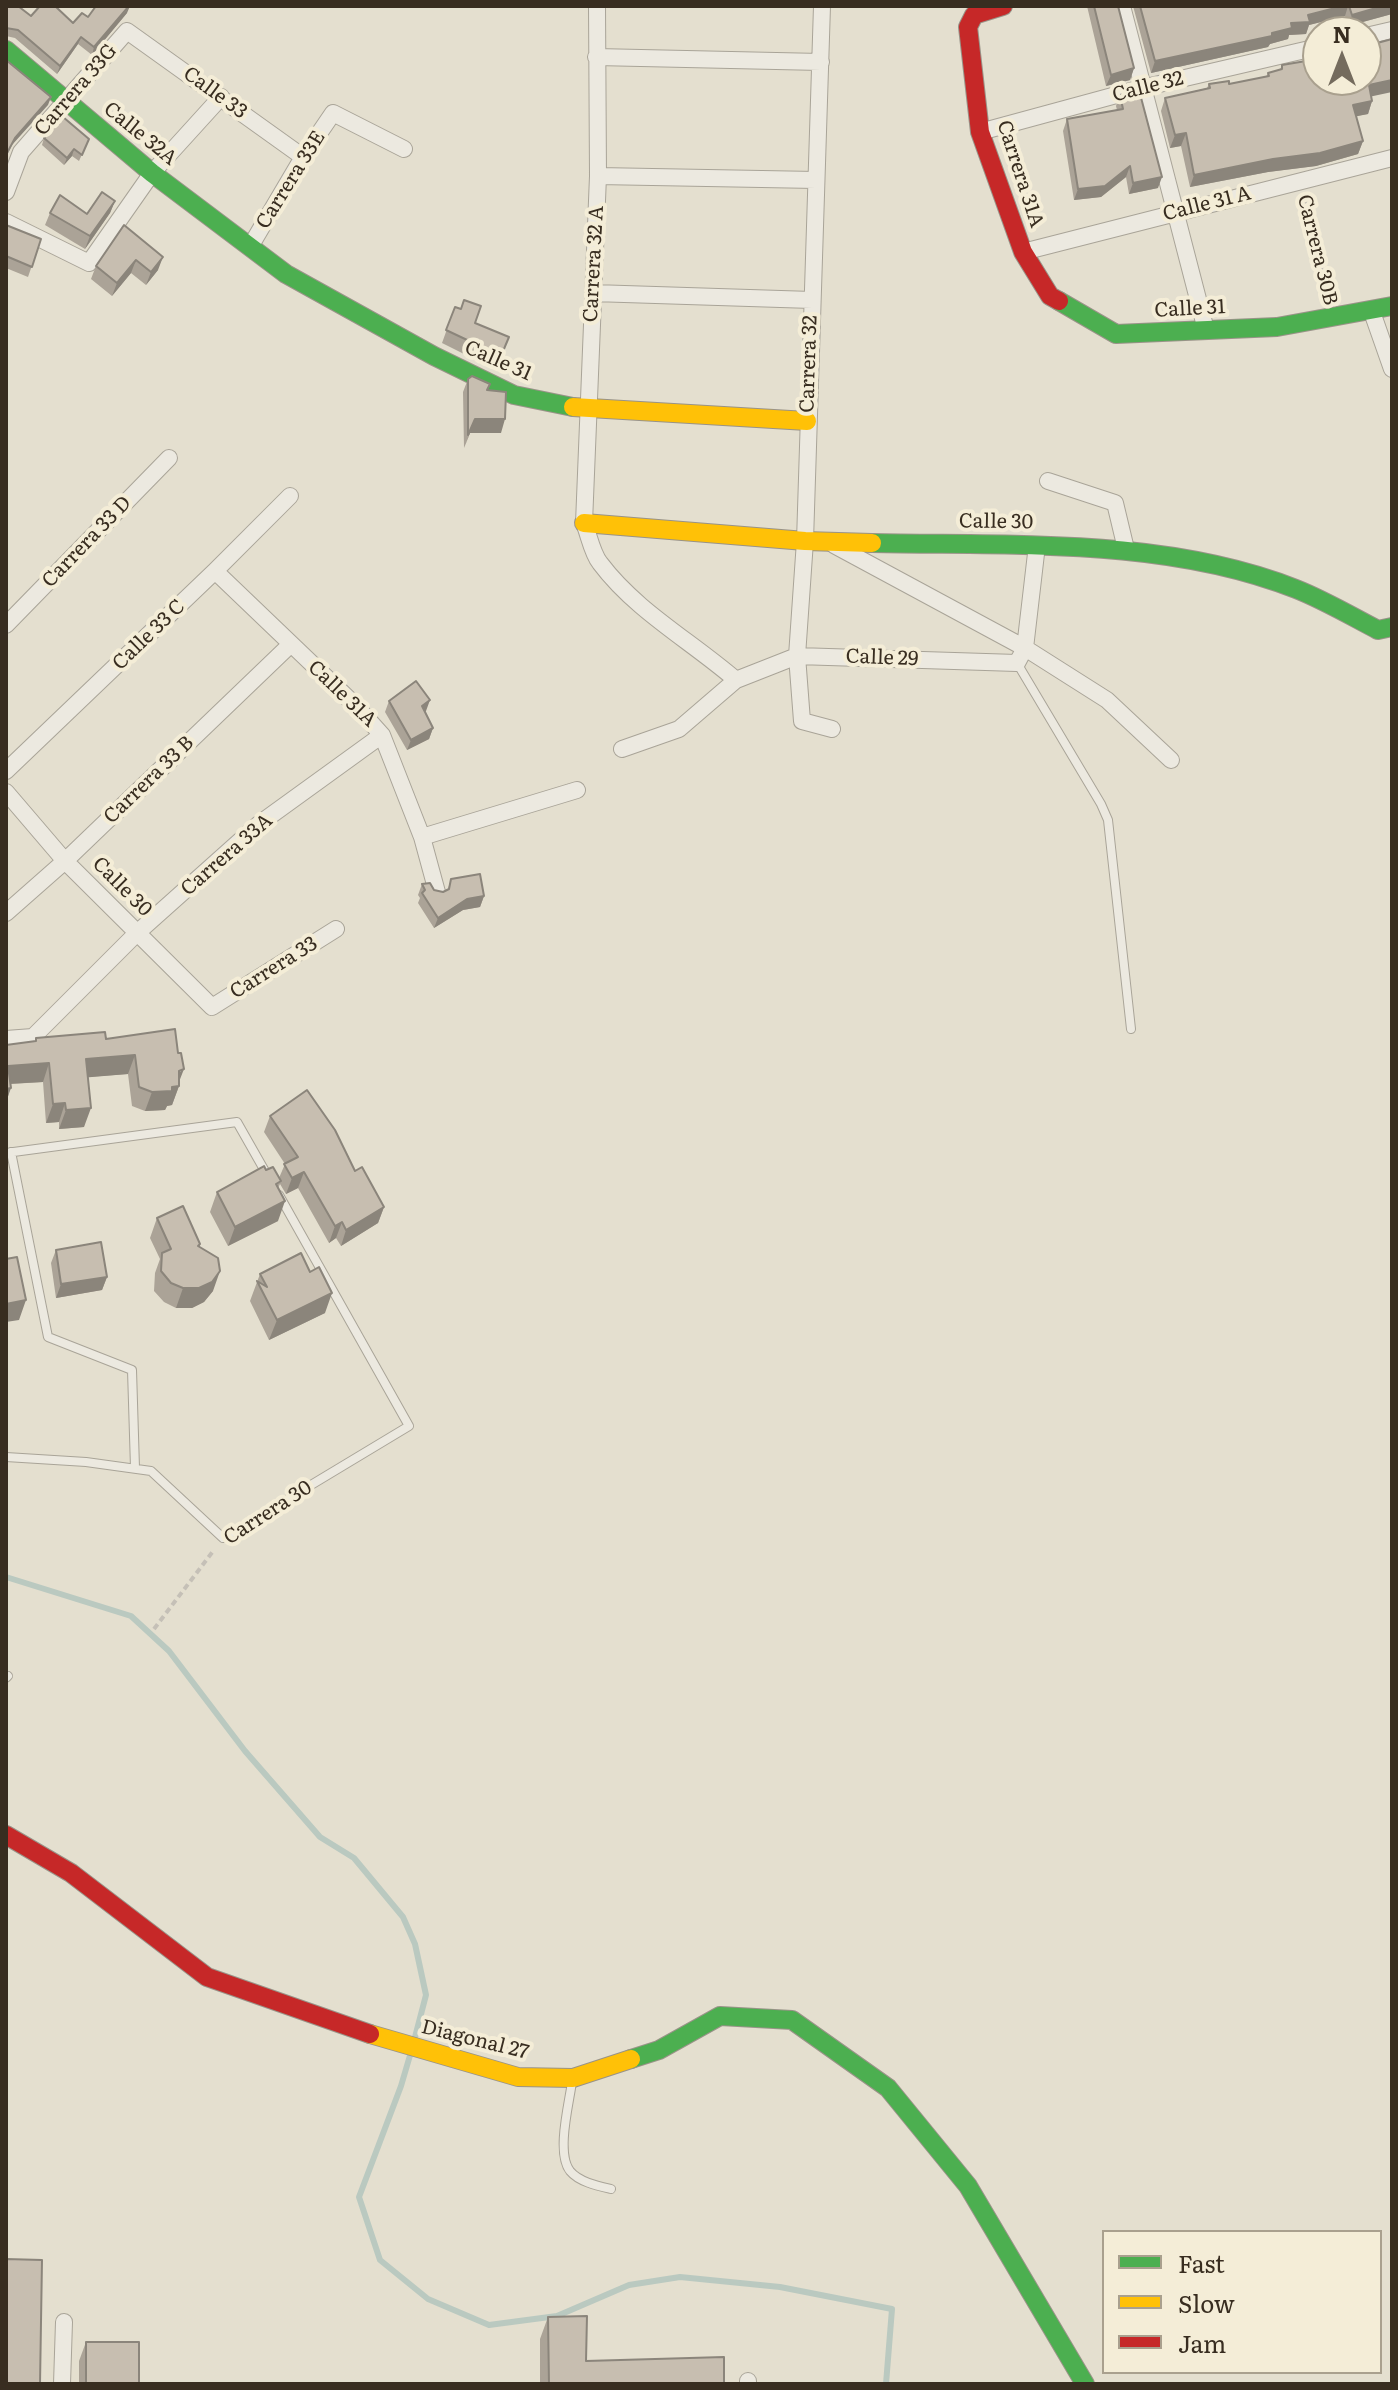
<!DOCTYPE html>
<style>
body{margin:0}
#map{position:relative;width:1398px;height:2390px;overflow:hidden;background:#e4dfcf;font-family:Literata,serif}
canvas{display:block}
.frame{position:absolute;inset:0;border:8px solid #382d20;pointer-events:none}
.legend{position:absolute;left:1102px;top:2230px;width:280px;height:144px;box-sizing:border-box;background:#f4edd7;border:2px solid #a9a08e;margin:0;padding:10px 14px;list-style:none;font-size:24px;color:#382d20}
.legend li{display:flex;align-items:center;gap:16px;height:40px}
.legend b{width:40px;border:2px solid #a9a08e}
.north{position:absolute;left:1302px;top:16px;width:80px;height:80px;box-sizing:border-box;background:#f4edd7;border:2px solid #a9a08e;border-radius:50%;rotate:0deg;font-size:22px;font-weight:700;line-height:32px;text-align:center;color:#382d20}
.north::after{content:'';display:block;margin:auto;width:28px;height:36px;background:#746b5d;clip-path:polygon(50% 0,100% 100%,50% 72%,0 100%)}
</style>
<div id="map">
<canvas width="1398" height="2390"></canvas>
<div class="frame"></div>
<ul class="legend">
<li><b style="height:10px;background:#4caf50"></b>Fast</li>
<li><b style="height:10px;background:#ffc107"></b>Slow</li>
<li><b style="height:10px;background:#c62828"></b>Jam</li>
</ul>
<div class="north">N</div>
</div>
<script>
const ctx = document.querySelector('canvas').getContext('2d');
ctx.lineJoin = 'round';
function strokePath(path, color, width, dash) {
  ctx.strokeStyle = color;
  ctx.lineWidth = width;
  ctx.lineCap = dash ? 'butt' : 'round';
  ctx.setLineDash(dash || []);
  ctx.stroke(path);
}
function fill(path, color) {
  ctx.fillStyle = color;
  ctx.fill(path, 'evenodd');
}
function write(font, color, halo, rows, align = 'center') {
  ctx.font = font + ' Literata,serif';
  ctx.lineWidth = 8;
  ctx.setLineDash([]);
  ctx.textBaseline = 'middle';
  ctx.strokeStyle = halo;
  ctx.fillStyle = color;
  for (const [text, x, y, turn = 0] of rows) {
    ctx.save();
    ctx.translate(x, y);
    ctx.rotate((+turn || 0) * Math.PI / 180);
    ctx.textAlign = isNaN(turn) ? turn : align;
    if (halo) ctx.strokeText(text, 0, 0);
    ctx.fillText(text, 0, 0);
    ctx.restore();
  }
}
const stream = new Path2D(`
 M6,1577l125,39 38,35 76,100 75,86 34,21 49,59 12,27 11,51 -12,46
 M411,2052l-10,34 -42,111 21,63 48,39 61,26 68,-9 72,-31 51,-8 100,10 112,22 -6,75`);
const path = new Path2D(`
 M1304,199l24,96
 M154,1629l60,-79`);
const lane = new Path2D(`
 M1017,663l84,141 7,16 23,209
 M11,1152l37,185 84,33 3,98
 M6,1153l231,-31 29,51
 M6,1457l80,5 65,9 72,67 186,-112 -130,-231
 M6,1678l2,-2
 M572,2082c-3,22 -16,71 -2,89 9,11 28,15 41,18`);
const street = new Path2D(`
 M597,6l1,170 -14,347c5,12 8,30 16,40 36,48 91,78 136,117
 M822,6l-17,535 -8,115 5,65 30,8
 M1122,6l84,324
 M1366,36l26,-6
 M596,57l225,5
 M980,132l162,-44 176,-41
 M598,176l218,4
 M6,192l15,-40 106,-121 176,126
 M6,222l83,41 63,-90 69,-76
 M250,247l53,-90 30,-44 71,36
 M1023,252l369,-94
 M593,293l219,7
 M1372,312l20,57
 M1048,481l67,22 11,46
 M834,545l191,103 82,52 64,60
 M215,571l140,134 27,30 40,102 15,55
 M6,625l163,-167
 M622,749l57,-20 57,-49 61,-24 220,7 8,-15 12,-103
 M6,771l209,-200 75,-75
 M6,792l59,69 147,146 124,-78
 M422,837l155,-47
 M6,913l59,-52 225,-216
 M6,1039l27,-2 104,-104 122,-109 123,-89
 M748,2381v3
 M62,2384l2,-62`);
const fast = new Path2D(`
 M6,50l146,123 134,101 148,82 80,39 59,12
 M1059,301l57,33 161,-7 115,-21
 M872,543c138,3 293,-6 424,46 28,11 55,27 82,41l14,-3
 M631,2059l28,-9 61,-34 72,4 96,68 80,98 117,198`);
const slow = new Path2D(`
 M573,407l234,14
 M584,523l221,18 67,2
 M370,2034l148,43 55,1 58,-19`);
const jam = new Path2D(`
 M1003,6l-29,9 -6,12 12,105 43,120 27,44 9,5
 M6,1835l65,38 136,104 163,57`);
const wall = new Path2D(`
 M6,6l25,10 42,7 15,-6 39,-4 -35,42 -14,-11 -21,30 -42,-36 -9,-2z
 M1087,6h31l16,62 -4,12 -24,6z
 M1133,6h259v8l-44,12 -3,-10 -36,9 -3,9 -17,1 -1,4 -18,5 -2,3 -117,26z
 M1282,65l89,31 1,5 -4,13 -12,2 7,25 -5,13 -42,12 -48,6 -78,15 -9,-41 -11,2 -9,-37 4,-13 42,-10 2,-4h20l37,-7 2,-4 12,-3z
 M1120,95l38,93 -29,6 -3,-17 -25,20 -27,3 -11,-69 4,-12 50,-9 -1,-4z
 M44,138l45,1 -10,22 -7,-5 -8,9 -22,-20z
 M115,201l-5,12 -25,36 -40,-24 5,-12 37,1z
 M6,225l35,14 -13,38 -22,-9z
 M124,225l34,45 -12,15 -15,-12 -19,23 -21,-17 5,-13z
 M455,307l20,16 34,14 -13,33 -54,-27z
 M468,379l19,11 14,43h-31l-6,15 -1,-56z
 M389,701l37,10 -1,1 8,16 -4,11 -22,11 -22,-38z
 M451,879l33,17 -4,11 -17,3 -29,18 -16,-25 2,-5 -2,-3 4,-11 12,6 9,2 5,-3z
 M36,1038l70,1 73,42v5l-7,19 -5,1 -2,4 -20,1 -13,-5 -4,-32 -40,3 -4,50 -25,2v-7l-13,1 -3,-41 -32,2 -5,21v-60l29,-4z
 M270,1116l85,55 29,36 -6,16 -37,23 -5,-8 -7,5 -31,-55 -12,6 -6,-10 -2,4v33l-50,25 -18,-34 7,-20 49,-22 13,8 6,-14 -21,-32z
 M157,1218l43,26v3l13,44 -9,11 -12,6h-16l-12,-6 -10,-11 1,-18 5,-14 -10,-21z
 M56,1250l51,27 -5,13 -46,8 -5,-35z
 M260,1274l65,39 -56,27 -19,-39z
 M548,2317l38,44 138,23h-184v-45z
 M86,2342l53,42h-60v-23z`);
const shadedWall = new Path2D(`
 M130,6l-3,7 -35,42 2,-8z
 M1343,6h5l-3,10 -36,9 -3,9 -17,1 -1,4 -18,5 -2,3 -117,26 4,-12 117,-28 36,-18z
 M1383,6h9v8l-44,12 4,-11z
 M81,37l-3,7 -21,30 3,-8z
 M1134,68l-4,12 -24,6 5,-11z
 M1392,80v12l-28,6 5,-13z
 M51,97l-3,8 -36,40 -6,12 9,-19z
 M1372,101l-4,13 -20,4 5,-13z
 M1186,133l-5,13 -11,2 5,-13z
 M1363,141l-5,13 -42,12 -48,6 -78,15 4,-12z
 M74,149l-2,7 -8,9 3,-7z
 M1130,166l-4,11 -25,20 -27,3 4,-11z
 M1162,177l-4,11 -29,6 4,-11z
 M115,201l-5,12 -25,36 5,-13z
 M163,257l-5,13 -12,15 5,-13z
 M136,260l-5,13 -19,23 5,-13z
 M475,419h30l-4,14h-31l-6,15z
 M430,700l-4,11 -8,6 4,-11z
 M433,728l-4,11 -22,11 4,-10z
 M484,896l-4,11 -17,3 -29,18 4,-10 29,-19z
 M135,1055l-7,19 -48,4 6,-19z
 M49,1063l-6,19 -37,2 2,-18z
 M184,1069l-7,18 2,-1 -7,19 -5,1 -2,4 -20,1 7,-19z
 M11,1088l-5,14v-13z
 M65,1103l-6,19 -13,1 7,-19z
 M91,1108l-7,19 -25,2 7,-19z
 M304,1172l-6,16 -12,6 6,-16z
 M285,1201l-7,20 -50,25 7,-19z
 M384,1207l-6,16 -37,23 5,-16z
 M342,1222l-6,16 -7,5 6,-17z
 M220,1271l-7,20 -9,11 -12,6h-16l7,-20z
 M107,1277l-5,13 -46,8 5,-14z
 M332,1293l-7,20 -56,27 8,-20z
 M26,1300l-7,20 -13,2v-18z`);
const building = new Path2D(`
 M6,6h12l13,10 9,-10h15l18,17 9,-10 6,4 8,-11h33l-35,41 -13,-10 -21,29 -42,-36 -12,-2z
 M1094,6h24l16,62 -23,7z
 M1140,6h203l-35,9 2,7 -19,1 1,5 -20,5v3l-117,25z
 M1349,6h34l-31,9z
 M1392,39v41l-23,5 3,16 -19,4 10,36 -43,12 -47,6 -79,16 -8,-42 -11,2 -10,-37 45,-10 -1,-4 20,-3v3l40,-8 -1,-3 14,-4v-4l36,-6v21h48v-34z
 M6,60l45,37 -36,41 -9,17z
 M1139,90l23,87 -29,6 -3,-17 -25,20 -27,3 -11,-70 56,-10 -3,-14z
 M63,117l26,22 -7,16 -8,-6 -7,9 -23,-20z
 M102,192l13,9 -25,35 -40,-23 10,-18 27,19z
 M6,225l35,14 -9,28 -26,-11z
 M124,225l39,32 -12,15 -15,-12 -19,23 -21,-17z
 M464,300l17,6 -6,17 34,14 -8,19 -55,-26 9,-23 6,2z
 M472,376l18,8 -3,6 19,2 -1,27h-30l-7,16v-56z
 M416,681l14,19 -8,6 11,22 -22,12 -22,-39z
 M480,874l4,22 -17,3 -29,19 -16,-25 3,-3 -3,-6 8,-1 4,7 9,2 6,-3 2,-10z
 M175,1029l3,24h3l3,16 -5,2v15l-7,1v4l-20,1 -13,-5 -4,-32 -49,4 5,49 -25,2 -1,-7 -12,1 -4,-41 -41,3 3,22 -5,1v-44l30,-4v-3l69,-6 1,7z
 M307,1090l28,40 20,41 7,-4 22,40 -38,23 -4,-8 -7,4 -31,-54 -12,6 -8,-14 14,-7 -28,-41z
 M264,1166l2,4 7,-3 8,14 -5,3 9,17 -50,26 -18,-35z
 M183,1206l17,38 -2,2 20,12 2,13 -8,11 -13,6h-16l-12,-5 -10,-12 1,-18 9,-4 -14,-31z
 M101,1242l6,35 -46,7 -5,-34z
 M301,1253l9,19 9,-5 13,26 -55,27 -20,-39 10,6 -7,-13z
 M17,1257l9,43 -20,4v-45z
 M6,2259l36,1 -2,124h-34z
 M587,2316l-1,45 138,-4v27h-175l-1,-67z
 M86,2342h53v42h-53z`);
const streetNames = [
 ["Calle 32",1148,87,-14],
 ["Carrera 33G",76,90,-49],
 ["Calle 33",215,93,36],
 ["Calle 32A",140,134,39],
 ["Carrera 31A",1020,174,72],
 ["Carrera 33E",291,180,-58],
 ["Calle 31 A",1207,204,-14],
 ["Carrera 30B",1317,250,76],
 ["Carrera 32 A",594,264,-87],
 ["Calle 31",1190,309,-3],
 ["Calle 31",498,361,24],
 ["Carrera 32",809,364,-88],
 ["Calle 30",996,522,1],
 ["Carrera 33 D",87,542,-46],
 ["Calle 33 C",149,635,-44],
 ["Calle 29",882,658,2],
 ["Calle 31A",342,694,44],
 ["Carrera 33 B",149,780,-44],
 ["Carrera 33A",227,855,-41],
 ["Calle 30",122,887,45],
 ["Carrera 33",274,968,-32],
 ["Carrera 30",268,1513,-33],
 ["Diagonal 27",475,2040,14]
];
strokePath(stream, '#bac9c0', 6);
strokePath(lane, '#a9a498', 10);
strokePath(street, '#a9a498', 18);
strokePath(fast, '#999388', 20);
strokePath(slow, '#999388', 20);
strokePath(jam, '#999388', 20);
strokePath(path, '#c5c0b7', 4, [6, 4]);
strokePath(lane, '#ece9e0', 8);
strokePath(street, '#ece9e0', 16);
strokePath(fast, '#4caf50', 18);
strokePath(slow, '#ffc107', 18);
strokePath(jam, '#c62828', 18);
fill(wall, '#aba397');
fill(shadedWall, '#8b857b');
fill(building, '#c7beb0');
strokePath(building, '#8b857b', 2);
write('20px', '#382d20', '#f4edd7', streetNames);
</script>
